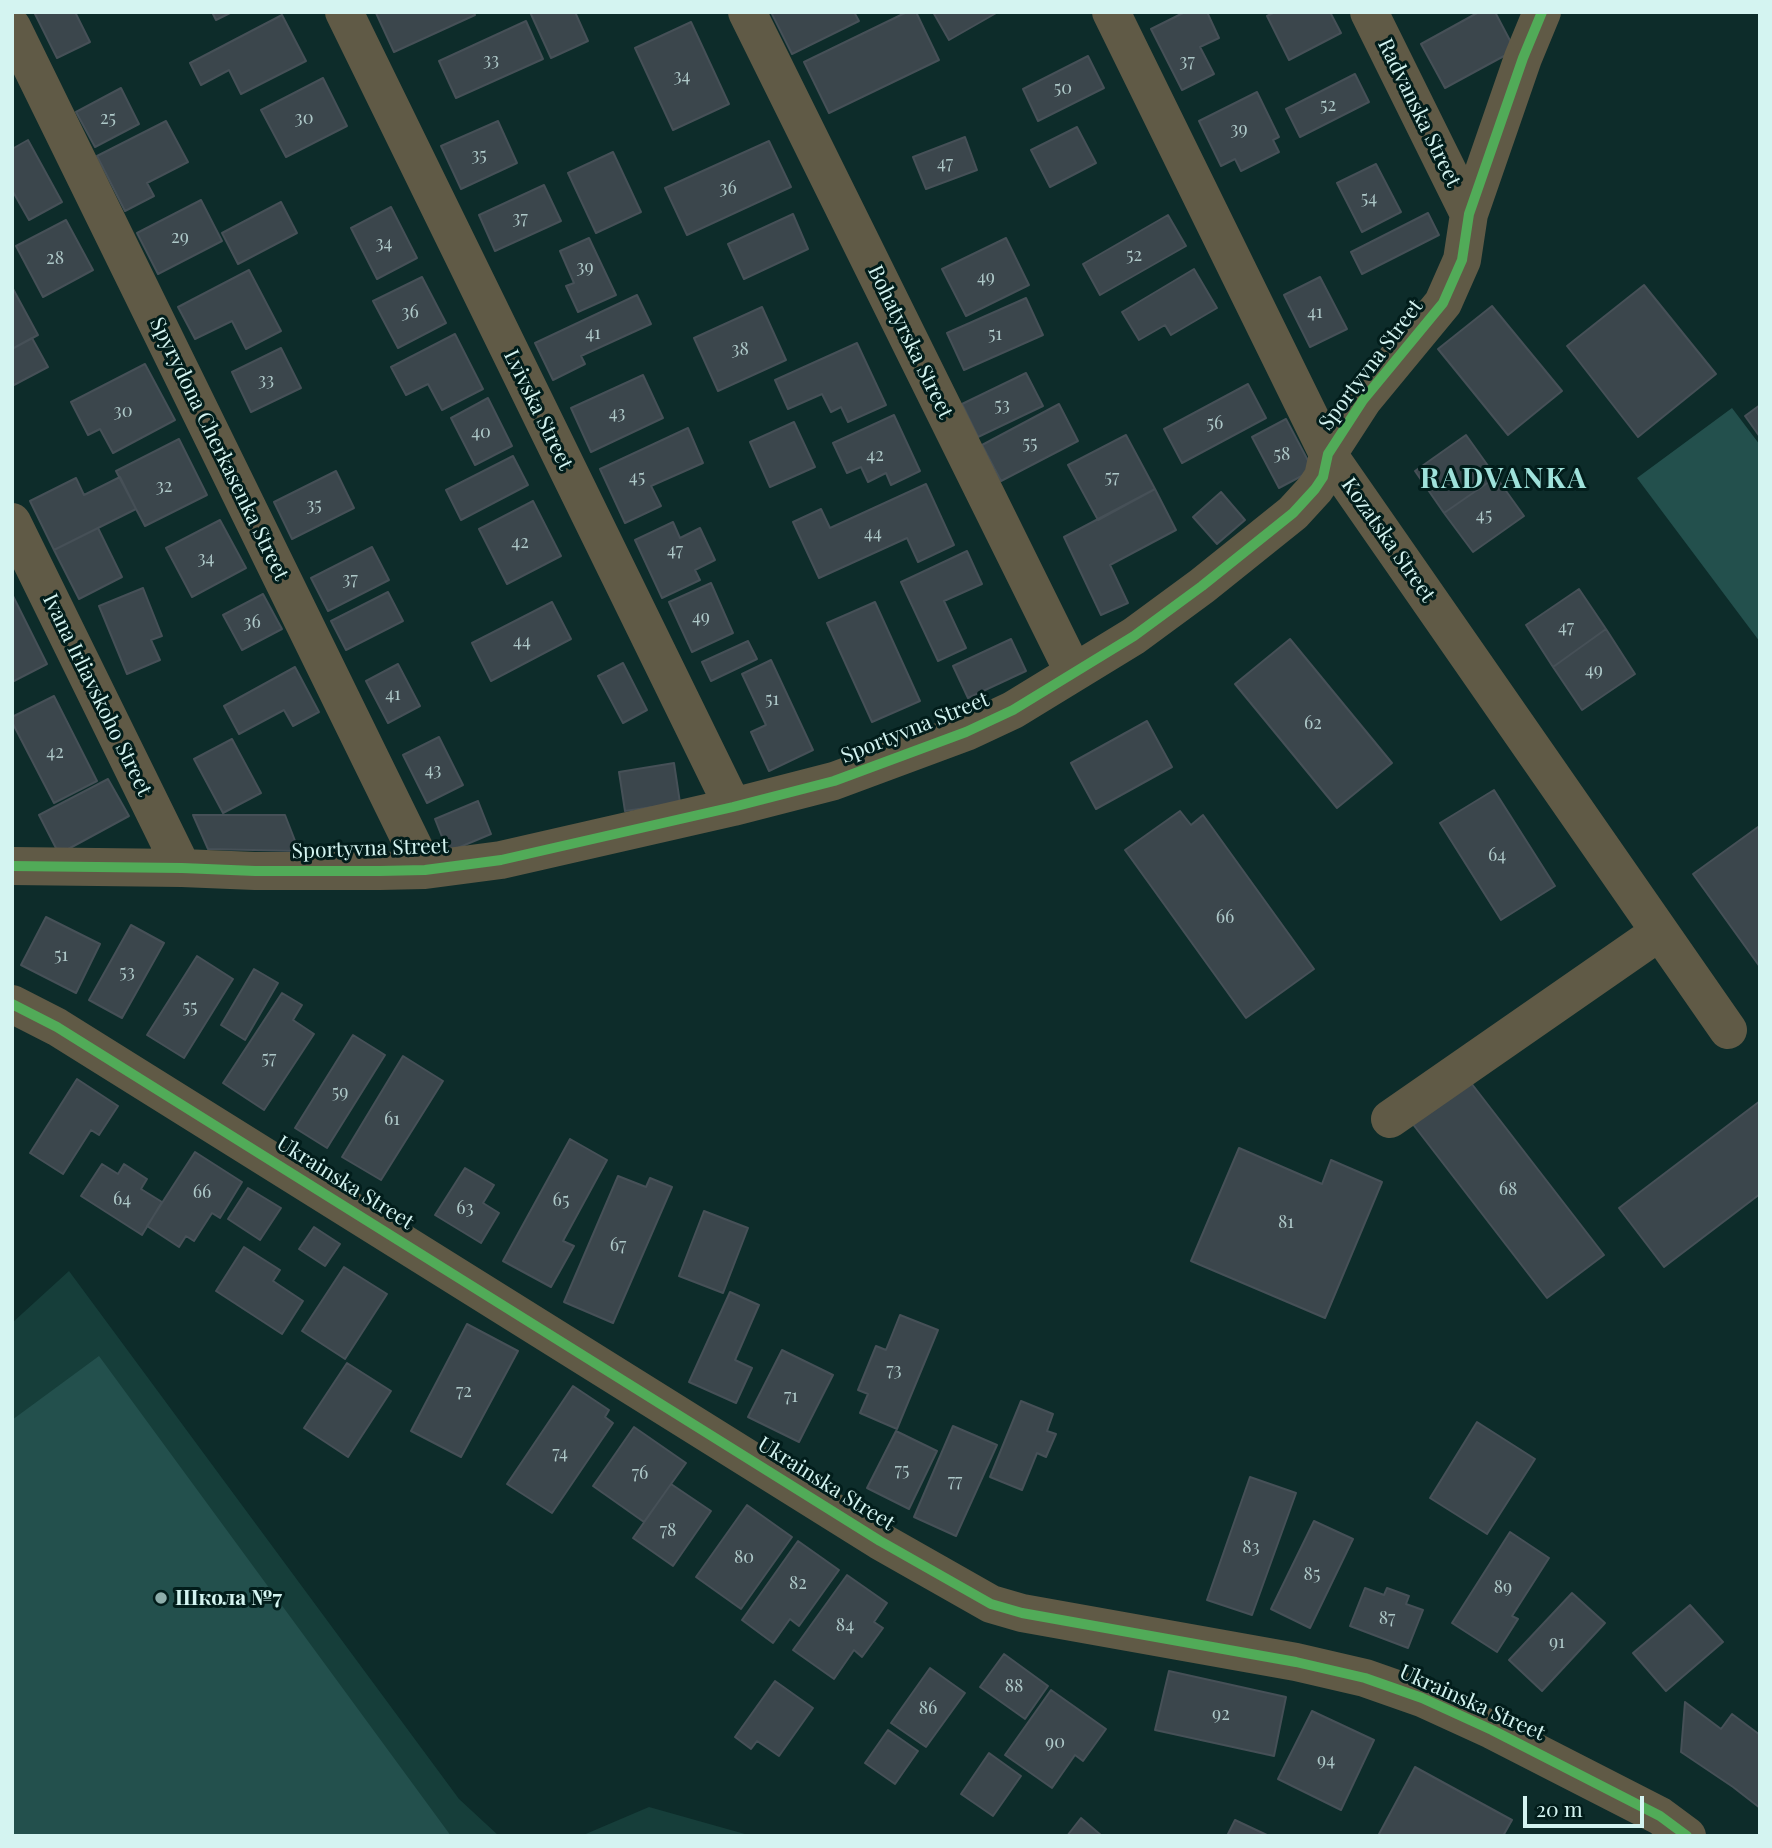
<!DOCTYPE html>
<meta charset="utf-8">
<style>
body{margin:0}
#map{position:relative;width:1772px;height:1848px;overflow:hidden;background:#0d2c2a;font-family:"Playfair Display",serif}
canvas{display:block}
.frame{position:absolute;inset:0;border:14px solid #d4f4f1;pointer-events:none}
.scale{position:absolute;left:1523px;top:1796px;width:121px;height:32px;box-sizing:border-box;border:4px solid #d4f4f1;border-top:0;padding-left:9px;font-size:21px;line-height:24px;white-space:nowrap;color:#d4f4f1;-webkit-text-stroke:5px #021d1b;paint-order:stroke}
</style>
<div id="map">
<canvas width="1772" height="1848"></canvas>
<div class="frame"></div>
<div class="scale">20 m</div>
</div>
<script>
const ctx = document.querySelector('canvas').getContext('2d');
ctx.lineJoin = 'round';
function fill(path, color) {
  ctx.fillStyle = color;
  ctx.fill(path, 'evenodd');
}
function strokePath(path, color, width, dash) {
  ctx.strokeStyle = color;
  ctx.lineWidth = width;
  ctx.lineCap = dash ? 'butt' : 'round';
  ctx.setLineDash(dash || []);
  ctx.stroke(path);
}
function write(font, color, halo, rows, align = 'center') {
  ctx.font = font + ' "Playfair Display",serif';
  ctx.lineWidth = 6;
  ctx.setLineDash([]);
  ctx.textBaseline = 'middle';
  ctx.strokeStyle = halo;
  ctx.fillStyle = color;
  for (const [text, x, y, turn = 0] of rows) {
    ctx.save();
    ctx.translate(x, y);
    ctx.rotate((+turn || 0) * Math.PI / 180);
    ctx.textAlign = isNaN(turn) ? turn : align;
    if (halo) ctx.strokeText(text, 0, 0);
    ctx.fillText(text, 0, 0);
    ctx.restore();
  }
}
const built = new Path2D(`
 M69,1271l390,528 40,37h-487v-513z
 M649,1807l103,29h-171z`);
const green = new Path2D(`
 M1732,408l28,37v197l-123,-164z
 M99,1356l352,480h-439v-416z`);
const building = new Path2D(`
 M34,12h41l15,30 -33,16z
 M212,12h20l-16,8z
 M474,12l1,3 -81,37 -18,-39z
 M530,12h45l13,29 -37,17z
 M771,12h83l5,9 -67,33z
 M907,12h9l23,48 -110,53 -25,-51z
 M933,12h65l-49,28z
 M1185,12h22l12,26 -19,9 14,27 -32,16 -31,-61z
 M1275,12h55l11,21 -52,27 -22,-44z
 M1479,12h16l20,38 -70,38 -24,-44z
 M282,15l24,46 -65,33 -12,-24 -28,15 -11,-22z
 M526,21l17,38 -87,39 -17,-37z
 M691,22l38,82 -56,26 -38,-82z
 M1088,56l16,32 -66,33 -15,-32z
 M1355,74l14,28 -69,35 -14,-28z
 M323,78l24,48 -61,31 -25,-47z
 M121,88l18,36 -44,23 -19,-35z
 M1257,92l22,45 -6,3 6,12 -38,19 -6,-12 -14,7 -22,-45z
 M166,121l22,41 -41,21 7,13 -29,15 -28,-55z
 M498,121l19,42 -56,26 -20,-43z
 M1077,127l19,36 -46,24 -19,-37z
 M965,137l12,33 -51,19 -13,-32z
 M28,140l34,62 -33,18 -17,-30v-41z
 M769,141l22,46 -104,48 -22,-47z
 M613,152l28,60 -45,21 -28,-60z
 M1376,164l25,48 -39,20 -25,-49z
 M544,185l17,36 -66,30 -16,-36z
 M201,200l21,41 -64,33 -21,-41z
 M281,202l16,31 -59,31 -16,-31z
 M391,207l26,51 -40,21 -26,-51z
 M1428,213l11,22 -77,39 -11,-22z
 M793,214l15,35 -64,30 -16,-35z
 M1168,215l18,31 -86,49 -17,-31z
 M66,220l27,50 -50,27 -27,-51z
 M589,238l27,57 -38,17 -12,-26 8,-3 -14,-32z
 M1006,238l23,47 -63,31 -24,-47z
 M1194,269l23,39 -46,27 -6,-10 -26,15 -17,-28z
 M249,270l32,61 -35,18 -14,-28 -37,18 -17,-32z
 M422,277l24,46 -48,25 -25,-47z
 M1320,277l27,52 -37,18 -26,-52z
 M1644,285l72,89 -78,63 -71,-91z
 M12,287l26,48 -26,14z
 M637,295l14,29 -70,32 4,8 -32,16 -18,-37z
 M1026,298l17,37 -79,35 -17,-37z
 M1492,306l70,85 -54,44 -70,-86z
 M762,307l24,53 -68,31 -24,-53z
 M455,334l28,55 -41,21 -14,-26 -22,11 -15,-28z
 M32,338l16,29 -36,19v-37z
 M857,343l29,62 -38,17 -7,-15 -10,5 -9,-18 -34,15 -13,-29z
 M281,348l20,40 -50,24 -19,-40z
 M145,364l30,56 -62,33 -13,-24 -12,6 -17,-33z
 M1026,373l17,33 -65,31 -16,-33z
 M643,375l20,43 -72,34 -20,-44z
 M1248,384l18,34 -84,45 -18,-34z
 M488,398l24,48 -37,19 -24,-47z
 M1059,404l19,37 -77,40 -19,-36z
 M1760,405v32l-15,-21z
 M894,415l26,56 -29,14 -5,-12 -18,9 -7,-15 -14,6 -14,-30z
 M1286,419l27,51 -34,18 -27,-51z
 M794,422l21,45 -45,20 -20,-45z
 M688,428l15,35 -52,23 10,20 -36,17 -25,-54z
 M1126,435l29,54 -57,31 -30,-55z
 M1466,435l30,42 -52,36 -29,-42z
 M179,439l28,56 -62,31 -29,-55z
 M513,456l15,29 -67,35 -15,-30z
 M336,471l18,37 -62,31 -18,-37z
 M120,477l16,32 -82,41 -24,-49 46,-23 8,17z
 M1496,477l28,39 -51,36 -29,-39z
 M926,484l28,61 -36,17 -11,-24 -88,40 -26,-56 28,-13 9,19z
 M1155,489l21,41 -66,35 18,38 -27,12 -37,-78z
 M1221,492l24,28 -28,24 -24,-27z
 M533,501l28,55 -54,28 -28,-55z
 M220,520l26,48 -54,29 -26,-49z
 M673,522l7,16 20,-10 15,32 -20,10 5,10 -38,18 -27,-58z
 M98,528l24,49 -43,22 -25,-49z
 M372,547l17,33 -61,31 -17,-33z
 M967,551l15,33 -38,17 22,47 -28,13 -37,-79z
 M711,583l22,50 -41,19 -23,-50z
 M143,588l19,48 -11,4 9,20 -33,14 -28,-68z
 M1579,589l27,40 -53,38 -27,-42z
 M388,592l15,29 -57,29 -15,-29z
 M12,594l35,70 -35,18z
 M263,594l19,35 -40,21 -19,-35z
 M552,602l19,37 -80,42 -19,-38z
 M875,602l45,99 -48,21 -45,-99z
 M1606,629l29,45 -53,36 -29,-43z
 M1011,639l15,32 -58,27 -15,-32z
 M1290,639l102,124 -55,45 -102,-124z
 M748,641l9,18 -46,22 -9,-19z
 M771,660l42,90 -44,21 -18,-39 15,-7 -24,-51z
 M623,663l24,47 -24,13 -25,-47z
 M398,664l22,42 -32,17 -22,-42z
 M295,667l24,45 -26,14 -9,-16 -45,24 -15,-28z
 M54,696l43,85 -43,22 -42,-81v-5z
 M1147,721l25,46 -76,42 -25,-46z
 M439,737l24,48 -36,18 -24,-48z
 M232,739l29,54 -38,20 -29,-54z
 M674,763l6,40 -55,8 -6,-39z
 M108,779l21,37 -70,38 -20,-39z
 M1494,790l61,96 -54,34 -61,-97z
 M478,801l13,33 -43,18 -13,-33z
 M1180,811l11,14 12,-10 111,154 -68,49 -121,-168z
 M193,815h92l14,36 -91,-2z
 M1758,827l2,2v138l-67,-93z
 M46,917l54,27 -24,49 -55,-28z
 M131,925l33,18 -42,75 -33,-18z
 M197,956l36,23 -49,79 -37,-23z
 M254,969l24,14 -33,57 -24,-15z
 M282,993l20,12 -9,15 21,14 -50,76 -41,-27z
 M353,1035l32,20 -58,93 -32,-20z
 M403,1056l40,25 -62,99 -39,-23z
 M77,1079l41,27 -19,29 -8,-5 -28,44 -33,-21z
 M1468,1079l136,176 -57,43 -135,-175z
 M1760,1101v93l-96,73 -45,-59z
 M570,1139l37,21 -44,81 11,5 -23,41 -48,-26z
 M1239,1148l83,36 9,-24 51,22 -57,136 -134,-57z
 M195,1152l47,30 -22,36 -8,-5 -18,28 -8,-5 -7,11 -32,-21z
 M102,1164l16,10 6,-10 23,15 -6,10 21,13 -20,33 -61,-39z
 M465,1168l29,17 -11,18 16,10 -18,30 -46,-28z
 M618,1176l28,11 4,-9 22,9 -59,136 -49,-21z
 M248,1188l33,20 -21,32 -32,-21z
 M704,1211l44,17 -25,65 -44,-17z
 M314,1227l26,17 -15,22 -26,-17z
 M244,1247l36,23 -7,11 30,20 -21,33 -66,-43z
 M344,1267l43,27 -42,65 -43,-28z
 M730,1292l29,13 -24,55 17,8 -16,35 -47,-21z
 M900,1315l38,15 -41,99 -37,-16 8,-19 -10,-4 18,-44 10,4z
 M467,1324l51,27 -57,106 -50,-26z
 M782,1350l51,25 -34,67 -51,-25z
 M347,1363l44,28 -43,66 -44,-29z
 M573,1386l36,24 -4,7 8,6 -61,90 -45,-29z
 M1021,1401l32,13 -6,17 9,3 -10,23 -9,-4 -15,37 -32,-13z
 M1477,1422l58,37 -48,75 -57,-36z
 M953,1426l44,19 -41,91 -42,-19z
 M634,1427l52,36 -42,59 -51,-36z
 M896,1431l41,20 -28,58 -42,-21z
 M1250,1477l46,16 -44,122 -45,-15z
 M671,1484l40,27 -38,55 -40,-28z
 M747,1505l45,32 -51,72 -45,-32z
 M1314,1521l39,18 -43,89 -39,-19z
 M1510,1532l39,26 -37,58 6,3 -21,33 -45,-29z
 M798,1541l41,29 -40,56 -9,-7 -17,24 -31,-23z
 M847,1575l40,28 -13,19 9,6 -21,29 -8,-7 -20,29 -41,-29z
 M1365,1588l19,7 3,-7 22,8 -3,8 17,6 -15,38 -58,-22z
 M1572,1593l33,30 -63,68 -33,-31z
 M1690,1605l33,37 -57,49 -33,-38z
 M1004,1654l44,32 -23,33 -45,-32z
 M930,1668l35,25 -39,54 -35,-24z
 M1169,1671l117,26 -12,59 -119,-26z
 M775,1681l38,27 -34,48 -22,-15 -6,8 -16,-12z
 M1051,1690l55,39 -23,32 -8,-6 -23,33 -47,-33z
 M1685,1702l36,27 11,-15 28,21v73l-27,-21 -52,-35z
 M1312,1711l62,29 -33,70 -63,-31z
 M888,1730l30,21 -23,33 -30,-21z
 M989,1753l32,23 -28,40 -32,-22z
 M1415,1767l97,53 -9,16h-125z
 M1081,1818l21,18h-35z
 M1235,1820l34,16h-42z`);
const minor = new Path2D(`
 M344,12l389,795
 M747,12l326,659
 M1111,12l217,442 400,576
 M1369,12l100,202
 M12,27l413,843
 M12,522l170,346
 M12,866l170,2 73,3h125l45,-1 76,-10 232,-53 101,-26 132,-49 47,-22 121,-74 68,-50 91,-73 22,-24 8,-12 5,-23 35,-54 80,-97 19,-43 7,-46 54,-156 19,-46
 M12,1004l45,23 823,514 111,63 31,9 274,49 69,16 57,20 70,32 168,86 27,20
 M1390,1119l268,-186`);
const cycleway = new Path2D(`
 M12,866l170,2 73,3h125l45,-1 76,-10 232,-53 101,-26 132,-49 47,-22 121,-74 68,-50 91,-73 22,-24 8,-12 5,-23 35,-54 80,-97 19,-43 7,-46 54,-156 19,-46
 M12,1004l45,23 823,514 111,63 31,9 274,49 69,16 57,20 70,32 168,86 27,20`);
const markers = [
 [161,1598,7,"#8eaeab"]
];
const numberNames = [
 ["33",491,60],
 ["37",1187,61],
 ["34",682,76],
 ["50",1063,88],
 ["52",1328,105],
 ["25",108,118],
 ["30",304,118],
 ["39",1239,129],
 ["35",479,155],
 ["47",945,163],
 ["36",728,188],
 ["54",1369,198],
 ["37",520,218],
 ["29",180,237],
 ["34",384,243],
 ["52",1134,255],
 ["28",55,258],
 ["39",585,267],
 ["49",986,277],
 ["36",410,312],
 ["41",1315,312],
 ["41",593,333],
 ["51",995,334],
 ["38",740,349],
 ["33",266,380],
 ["53",1002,405],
 ["30",123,411],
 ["43",617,413],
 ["56",1215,423],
 ["40",481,432],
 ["55",1030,443],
 ["58",1282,454],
 ["42",875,455],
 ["45",637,477],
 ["57",1112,477],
 ["32",164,486],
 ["35",314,505],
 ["45",1484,515],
 ["44",873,533],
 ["42",520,542],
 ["47",675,550],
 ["34",206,558],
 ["37",350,579],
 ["49",701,617],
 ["36",252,622],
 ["47",1566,627],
 ["44",522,641],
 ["49",1594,670],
 ["41",393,694],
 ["51",772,699],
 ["62",1313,723],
 ["42",55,752],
 ["43",433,770],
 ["64",1497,855],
 ["66",1225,917],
 ["51",61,955],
 ["53",127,972],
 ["55",190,1007],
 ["57",269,1058],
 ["59",340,1092],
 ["61",392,1119],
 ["68",1508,1189],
 ["66",202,1192],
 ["64",122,1199],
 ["65",561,1200],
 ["63",465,1208],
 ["81",1286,1222],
 ["67",618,1245],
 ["73",894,1370],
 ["72",464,1391],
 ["71",791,1396],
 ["74",560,1453],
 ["75",902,1470],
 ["76",640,1473],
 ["77",955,1481],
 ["78",668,1530],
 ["83",1251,1547],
 ["80",744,1557],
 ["85",1312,1574],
 ["82",798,1583],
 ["89",1503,1587],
 ["87",1387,1618],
 ["84",845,1625],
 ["91",1557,1642],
 ["88",1014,1686],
 ["86",928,1708],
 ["92",1221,1714],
 ["90",1055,1742],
 ["94",1326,1760]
];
const streetNames = [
 ["Radvanska Street",1419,113,64],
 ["Bohatyrska Street",910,342,64],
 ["Sportyvna Street",1371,365,-53],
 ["Lvivska Street",538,410,64],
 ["Spyrydona Cherkasenka Street",219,449,64],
 ["Kozatska Street",1388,540,55],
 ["Ivana Irliavskoho Street",97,695,64],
 ["Sportyvna Street",915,728,-22],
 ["Sportyvna Street",370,849,-2],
 ["Ukrainska Street",345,1183,32],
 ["Ukrainska Street",826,1484,32],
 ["Ukrainska Street",1472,1703,24]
];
const poiNames = [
 ["Школа №7",175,1598]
];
const districtNames = [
 ["RADVANKA",1504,479]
];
fill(built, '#163e3a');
fill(green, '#23504d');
fill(building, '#3b464c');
strokePath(building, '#465057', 2);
strokePath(minor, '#605a46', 38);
strokePath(cycleway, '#51ab58', 10);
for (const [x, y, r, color] of markers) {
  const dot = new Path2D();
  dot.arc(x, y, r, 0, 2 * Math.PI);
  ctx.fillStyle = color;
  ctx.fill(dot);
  strokePath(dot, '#021d1b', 2.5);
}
write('18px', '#aec8c8', null, numberNames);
write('21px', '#d4f4f1', '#021d1b', streetNames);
write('bold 21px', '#d4f4f1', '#021d1b', poiNames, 'left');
ctx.letterSpacing = '2px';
write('bold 28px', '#9fe2db', '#021d1b', districtNames);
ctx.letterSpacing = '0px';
</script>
